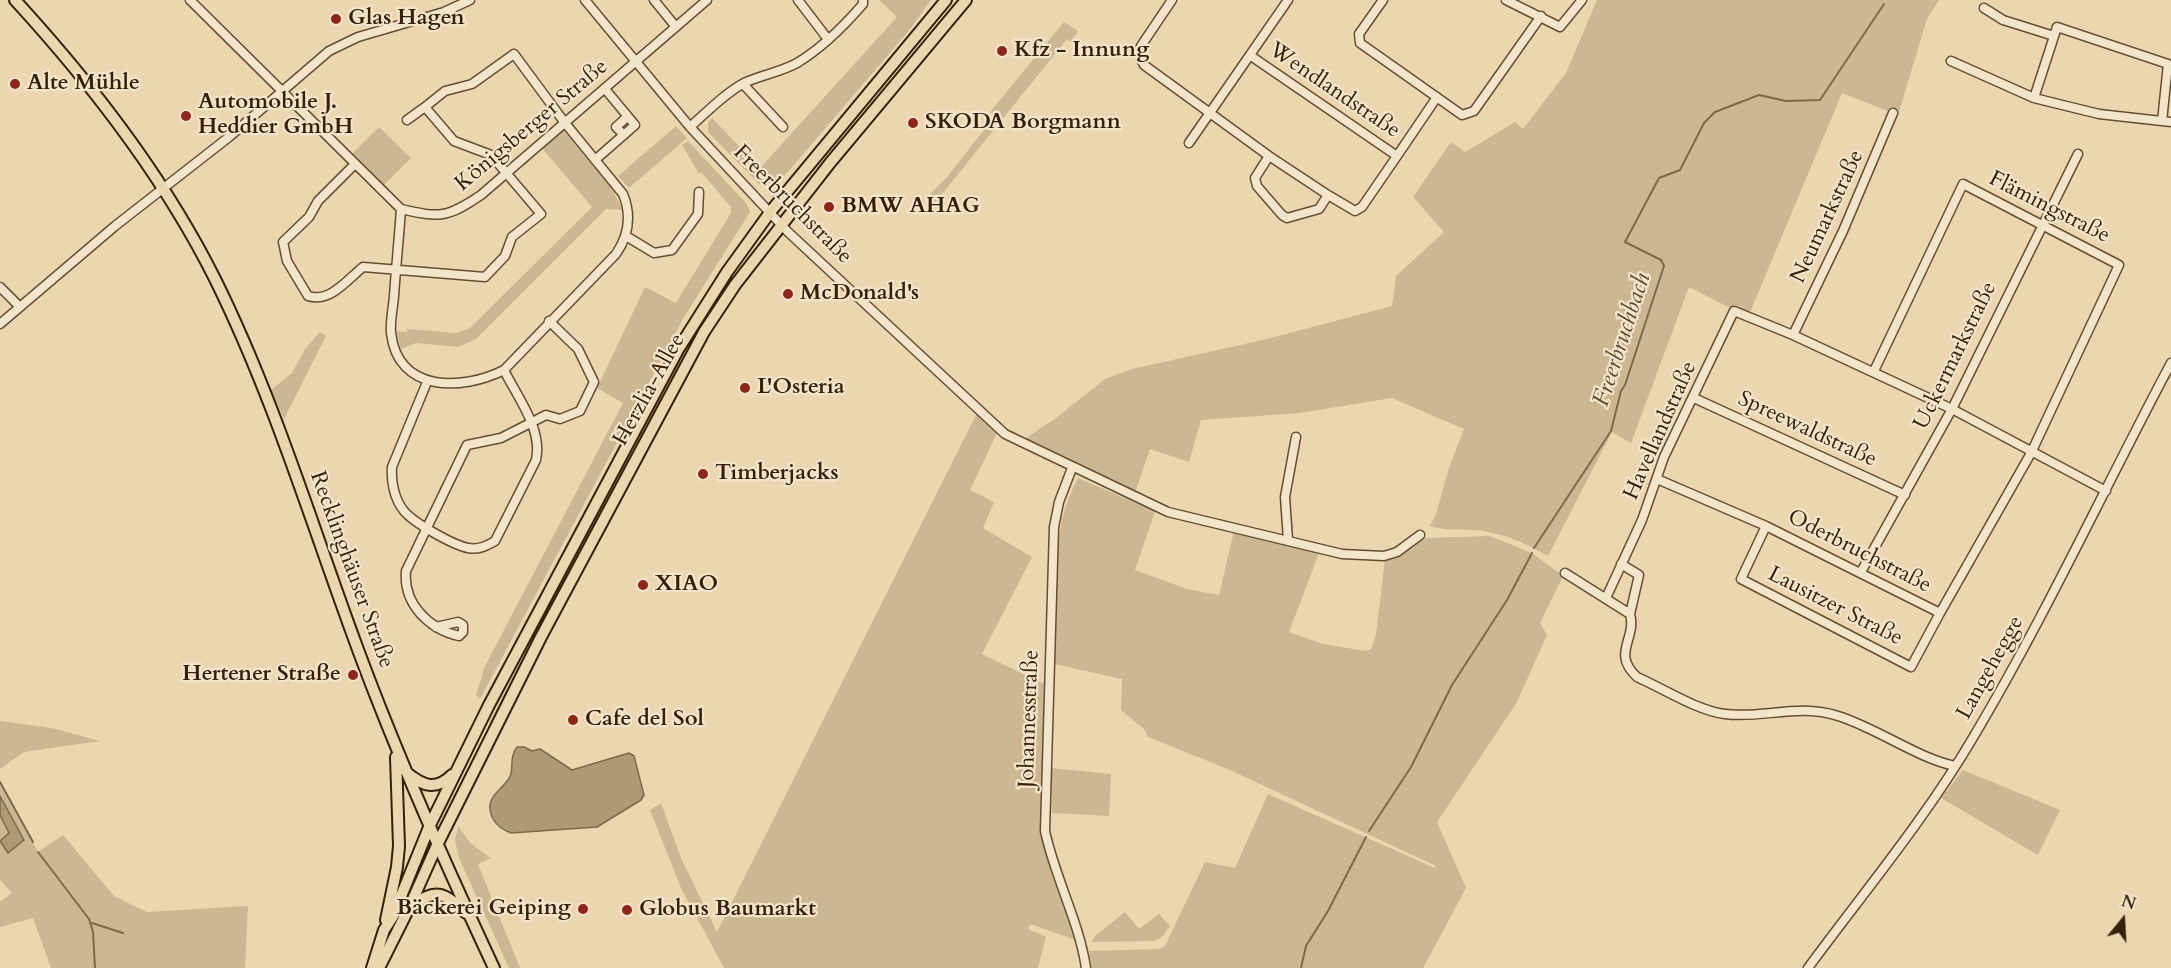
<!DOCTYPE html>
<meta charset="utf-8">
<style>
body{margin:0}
#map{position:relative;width:2171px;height:968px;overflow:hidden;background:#ecd6b0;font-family:Cardo,serif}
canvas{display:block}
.north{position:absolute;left:2093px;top:890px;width:60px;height:60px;-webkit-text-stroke:4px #f3e4cc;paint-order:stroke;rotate:18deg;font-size:16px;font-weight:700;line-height:24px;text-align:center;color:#382004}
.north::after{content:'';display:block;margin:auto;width:21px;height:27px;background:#382004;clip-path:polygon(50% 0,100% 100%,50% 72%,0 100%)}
</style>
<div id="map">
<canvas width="2171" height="968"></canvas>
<div class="north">N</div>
</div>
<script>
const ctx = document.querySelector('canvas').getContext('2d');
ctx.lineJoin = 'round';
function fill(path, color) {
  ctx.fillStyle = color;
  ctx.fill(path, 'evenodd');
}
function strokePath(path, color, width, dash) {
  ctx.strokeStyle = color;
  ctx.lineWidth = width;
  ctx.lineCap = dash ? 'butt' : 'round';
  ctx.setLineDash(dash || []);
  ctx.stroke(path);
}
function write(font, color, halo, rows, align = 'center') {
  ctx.font = font + ' Cardo,serif';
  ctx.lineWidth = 4.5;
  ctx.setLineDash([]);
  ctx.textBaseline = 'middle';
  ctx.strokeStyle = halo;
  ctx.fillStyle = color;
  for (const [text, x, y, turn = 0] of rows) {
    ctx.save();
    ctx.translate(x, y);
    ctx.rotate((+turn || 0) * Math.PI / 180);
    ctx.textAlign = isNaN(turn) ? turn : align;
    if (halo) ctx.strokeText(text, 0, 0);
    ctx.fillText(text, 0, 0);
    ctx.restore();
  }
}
const green = new Path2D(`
 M879,0h52l-20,28 -124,145 -11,10 -17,1 -51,-52v-9l4,-5 48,50 137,-151z
 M1597,0h342l-12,19 -29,96 -56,-22 -94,224 -59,-30 -58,156 -19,-11 -64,124c-23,-13 -49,-25 -76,-26 -15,-1 -27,1 -42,-4l6,-12 13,-46 15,-39 -72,-31 -92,15 -99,7 -12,42 -39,-13 -15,44 -112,-53 33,-22 49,-39 27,-10 135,-30 125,-33 4,-30 48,-44 -31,-35 38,-55 14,10 50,-30 8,7 43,-56z
 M1064,22l14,9 -7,11 -4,-3 -133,165 -7,-7 20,-20 48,-61 -5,-4z
 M676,126l11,12 -58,50 -11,-12z
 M379,127l32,31 -27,27 -32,-31z
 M562,129l50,60 11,21 -17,-1 -130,130 -18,8 -42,-4 -15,6 -5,-18 11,1v-3l49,4 14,-5 122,-121 -51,-60z
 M688,141l59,63 3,8 -66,105 -204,382 -4,-4 9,-29 138,-263 -26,-15 48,-101 31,16 55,-90v-6l-30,-35 -2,2 -17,-29z
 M705,316l1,1 -215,407 -2,-1 155,-303z
 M320,332l6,4 -42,83 -13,-29 21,-17 13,-24z
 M977,413l20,20 -27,57 24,12 -11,26 49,29 -50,97 64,31 -4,147 10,44 24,64 -46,-16 -2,5 18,8 -8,31h-314l-43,-80 -31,-78 11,-7 20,55 36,74z
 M1078,478l77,33 -20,59 52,19 32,6 15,-64 85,22 -30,79 34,12 43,7 5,-2 5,-14 9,-76 12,-3 29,-18 64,-2 42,17 31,23 -23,47 7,12 -30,67 -80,120 29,66 -43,80h-331l-3,-17 70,-2 6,-3 40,-84 30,6 33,-74 167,74 1,-2 -206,-96 -82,-33 -3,-7 -24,-20 1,-31 -67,-15c0,-62 -7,-131 23,-186z
 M0,721l52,7 48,13 -76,11 -24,17z
 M1051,768l60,6 -2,42 -57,-3z
 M1963,770l97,40 -22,45 -97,-57z
 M0,782l38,70 25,-17 51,61 33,16 101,-6 -3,62h-194l-18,-50 -33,9v-25l12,-9 -12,-13z
 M458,826l12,17 21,15 -13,6 42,104h-11l-50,-110 -4,-18z
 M1125,912l14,17 20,-15 11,12 -8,11 -8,4 -62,1 2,-5z`);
const water = new Path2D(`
 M517,747h7l8,4 8,-2 32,21 57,-17 5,3 10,39 -3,5 -44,27 -86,6c-8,-3 -14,-7 -18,-14 -12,-24 14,-30 18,-45 2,-10 -1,-18 6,-27z
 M0,796l24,44 -16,13 -8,-12 9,-8 -9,-18z`);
const stream = new Path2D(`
 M1534,548l77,-117 10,-40 4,-6 39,-119 -3,-6 -36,-18 34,-64 21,-8 24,-47 11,-11 44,-17 27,6 34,-1 64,-96
 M0,782l33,60
 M1369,831l42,-64 41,-82 55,-85 25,-47
 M38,852l51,67 4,13 2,36
 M92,923l31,10
 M1301,968l5,-22 22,-35 38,-74`);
const minor = new Path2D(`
 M190,0l211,209c39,9 46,9 80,-14l226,-195
 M585,0l105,127 98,105 217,202 163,78 174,42 42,2 13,-4 23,-17
 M654,0l22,27
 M798,0l29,38
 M1172,0l-31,46 -2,9 5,10 125,91 -14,22 2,8 25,29 5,3 32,-9 9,-14 -59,-39
 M1383,0l-24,34 1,9 102,72 12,-4 67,-95
 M1506,0l54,27 22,-27
 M1984,8l19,12 51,16
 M1251,56l146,100 -35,51 -7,4 -27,-16
 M1951,61l83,37
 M743,84l40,43
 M407,120l18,-13
 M2162,121l6,-57 -111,-37 -23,71 65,16 72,8
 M690,127c17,-15 34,-33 54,-44 17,-8 37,-11 53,-20 25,-15 47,-37 66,-59v-4
 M624,135l-8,-8 11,-10
 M1189,143l99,-143
 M1397,156l40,-59
 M595,160l40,-35 -30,-36
 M355,164l-37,37 -9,16 -26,25 4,19 21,35c22,7 39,-16 55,-29l122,10 20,-21 7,-19 29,-23 -50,-59 -37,-14 -29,-34 20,-16 27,-7 42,-30 51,69 58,71c9,22 6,41 -7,60l-112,116c-42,21 -106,23 -113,-37 -1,-12 2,-25 3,-37 2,-29 5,-58 7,-87
 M626,236l28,17 18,-3 26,-36 1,-22
 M0,287l20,20
 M0,324l115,-98 114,-89 100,-86 29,-14 86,-25 26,-12
 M1793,335l50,-104 50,-118
 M427,382l-35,85c-1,14 2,32 12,44 10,12 49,34 64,37 11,2 18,-2 27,-7l41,-81c7,-31 -19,-63 -32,-90
 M1694,398l211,97
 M1072,468l-13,34 -5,25 -9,304c10,47 34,90 41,137
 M1657,479l109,47 174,87 91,-160 88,-188 -156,-81 -89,187
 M1766,526l-25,53 170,88 29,-54
 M1288,540l-3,-43 11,-60
 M1621,564l18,11 -9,39
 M1861,572l91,-163 126,-255
 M1565,573l65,41c7,25 -19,39 7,63 25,11 61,34 88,37 38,5 73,-11 113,2 39,12 79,42 117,50
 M1606,598l36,-78 22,-63 70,-146 59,24 159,74 154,82
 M436,627l22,-5 5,3v7l-4,4c-30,-7 -56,-32 -53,-65l61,-126 34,-7 45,-23 14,4 20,-8 14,-29 -16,-33 -29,-28
 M1808,968c56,-76 118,-150 166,-232 72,-121 131,-249 197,-373`);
const major = new Path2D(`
 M15,0c77,84 149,177 200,279 57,115 94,237 138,357 41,113 90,223 141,332
 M407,773c16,13 29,18 45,2
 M412,906c25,-20 33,-12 54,7
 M386,920l11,-53 2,-21 -3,-89
 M372,968l12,-38 9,-14 37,-91 59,-120 190,-357 48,-76 44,-61 175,-211
 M379,968l30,-60 29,-65 103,-206 163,-305 31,-47 95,-122 136,-163`);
const markers = [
 [336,19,6,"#8f2418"],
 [1002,51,6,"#8f2418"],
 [15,84,6,"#8f2418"],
 [186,116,6,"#8f2418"],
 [913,123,6,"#8f2418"],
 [829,207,6,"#8f2418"],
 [788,294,6,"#8f2418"],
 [745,388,6,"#8f2418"],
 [703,474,6,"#8f2418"],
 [643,585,6,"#8f2418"],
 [353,675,6,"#8f2418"],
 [573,720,6,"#8f2418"],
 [583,909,6,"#8f2418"],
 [627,910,6,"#8f2418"]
];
const poiNames = [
 ["Glas Hagen",348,19],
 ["Kfz - Innung",1014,51],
 ["Alte Mühle",27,84],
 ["Automobile J.",198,103],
 ["Heddier GmbH",198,128],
 ["SKODA Borgmann",925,123],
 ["BMW AHAG",841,207],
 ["McDonald's",800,294],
 ["L'Osteria",757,388],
 ["Timberjacks",715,474],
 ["XIAO",655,585],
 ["Hertener Straße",341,675,"right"],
 ["Cafe del Sol",585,720],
 ["Bäckerei Geiping",571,909,"right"],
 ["Globus Baumarkt",639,910]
];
const streetNames = [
 ["Wendlandstraße",1334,91,34],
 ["Königsberger Straße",532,126,-40],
 ["Freerbruchstraße",792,205,45],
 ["Flämingstraße",2049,208,27],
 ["Neumarkstraße",1828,217,-65],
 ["Uckermarkstraße",1956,356,-64],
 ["Herzlia-Allee",650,390,-61],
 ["Spreewaldstraße",1807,430,25],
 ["Havellandstraße",1661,431,-66],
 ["Oderbruchstraße",1859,552,27],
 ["Recklinghäuser Straße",351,570,70],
 ["Lausitzer Straße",1835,607,27],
 ["Langehegge",1991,668,-61],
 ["Johannesstraße",1030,719,-88]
];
const waterNames = [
 ["Freerbruchbach",1623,340,-72]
];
fill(green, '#cdb793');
fill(water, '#af9876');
strokePath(water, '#7f6848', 1.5);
strokePath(stream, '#7f6848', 2);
strokePath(minor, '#654e2f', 11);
strokePath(major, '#382004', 14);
strokePath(minor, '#f3e4cc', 8);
strokePath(major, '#ecd6b0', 10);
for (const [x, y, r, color] of markers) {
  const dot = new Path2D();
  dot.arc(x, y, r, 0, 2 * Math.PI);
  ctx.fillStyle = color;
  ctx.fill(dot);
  strokePath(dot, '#f3e4cc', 2);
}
write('bold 22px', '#382004', '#f3e4cc', poiNames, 'left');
write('22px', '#382004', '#f3e4cc', streetNames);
write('italic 24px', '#624a2c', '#f3e4cc', waterNames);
</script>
